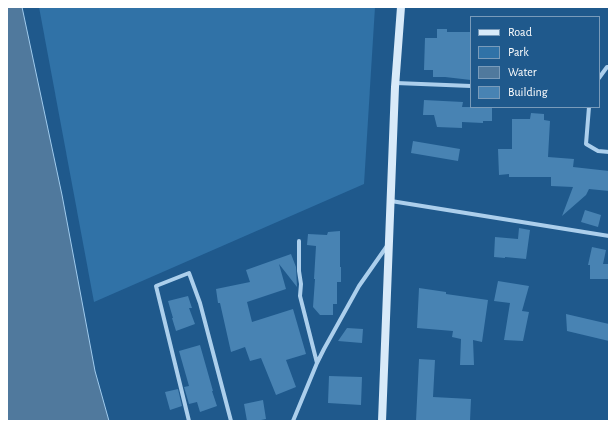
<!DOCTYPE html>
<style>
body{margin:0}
#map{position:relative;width:616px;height:428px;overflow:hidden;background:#1f598c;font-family:"Alegreya Sans",sans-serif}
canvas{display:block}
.frame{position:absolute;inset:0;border:8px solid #fff;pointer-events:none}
.legend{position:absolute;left:470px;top:16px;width:130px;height:92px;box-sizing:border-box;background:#1f598c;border:1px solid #799bba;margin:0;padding:5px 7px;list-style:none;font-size:12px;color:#fff}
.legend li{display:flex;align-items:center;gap:8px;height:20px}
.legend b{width:20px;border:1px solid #799bba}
</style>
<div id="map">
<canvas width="616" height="428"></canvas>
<div class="frame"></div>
<ul class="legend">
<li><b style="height:5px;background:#d8eaf9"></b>Road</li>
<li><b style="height:11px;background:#3072a7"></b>Park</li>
<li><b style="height:11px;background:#50799d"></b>Water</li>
<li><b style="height:11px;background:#4883b3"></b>Building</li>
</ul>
</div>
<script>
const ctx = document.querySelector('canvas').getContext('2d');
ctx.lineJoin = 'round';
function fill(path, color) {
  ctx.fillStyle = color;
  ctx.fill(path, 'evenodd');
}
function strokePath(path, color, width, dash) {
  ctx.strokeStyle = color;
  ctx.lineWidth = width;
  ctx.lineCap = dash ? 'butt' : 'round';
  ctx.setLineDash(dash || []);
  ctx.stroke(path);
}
const green = new Path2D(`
 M39,7h336l-11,177 -270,118z`);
const water = new Path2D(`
 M7,7h15l40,188 33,176 14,50h-102z`);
const building = new Path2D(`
 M437,29h10v3h24v48l-26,-3h-12v-7h-9l1,-32h12z
 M424,100l39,2 -1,5h30v14h-9v2l-21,-1v6l-25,-1 -3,-12h-11z
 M531,113l13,1v6l6,1 -2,36 26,2 -1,8 36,4v20l-20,-2 -3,6 -24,21 11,-29 -22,-1v-9h-42v-3l-10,1 -1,-26h14v-30h18z
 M413,141l47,8 -2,12 -47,-8z
 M585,210l16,5 -3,12 -17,-5z
 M519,228l11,2 -4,29 -21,-2v1l-11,-1 1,-20 23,2z
 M340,231v36h1v15h-4v22h-4v11h-13l-7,-8 2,-28h-1l2,-33 -9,-1 1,-11 19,1 1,-3z
 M592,247l14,3 -3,14h6v15h-19v-14h-2z
 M291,254l5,13 1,20 -18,-23 7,25 -39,13 5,20 41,-13 13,45 -20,6 10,27 -20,8 -15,-37 -11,3 -5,-14 -14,5 -11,-49h-2l-2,-14 34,-7 -4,-12z
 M498,281l31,5 -7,25 7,1 -6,29 -19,-1 6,-37 -16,-2z
 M419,288l27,4v2l42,6 -6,42 -9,-2 1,25h-14l1,-26 -9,-2 1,-6 -36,-3z
 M188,296l4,12h-3l6,16 -19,7 -4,-13h1l-5,-17z
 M566,314l43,10v17l-42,-10z
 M347,328l16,1 -1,14 -24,-2z
 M200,345l13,46h-1l5,15 -17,6 -3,-10 -8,2 -5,-17 5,-1 -10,-35z
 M419,359l16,1 -2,37 38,2 -1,22h-54z
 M329,376l33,1 -1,28 -33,-2z
 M178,389l4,17 -12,4 -5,-18z
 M263,400l3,19 -10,2h-9l-3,-17z`);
const minor = new Path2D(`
 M599,78l8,-11h2
 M396,83l75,3
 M589,107l-3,37 12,7 11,1
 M391,201l218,35
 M299,241v30l2,13 -1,12 17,67
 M189,421l-33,-135 33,-13 11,30 31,118
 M293,421l24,-58 7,-14 35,-63 28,-40`);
const secondary = new Path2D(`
 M382,421l13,-334 6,-80`);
fill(green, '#3072a7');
fill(water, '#50799d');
strokePath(water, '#a0cbed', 1);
fill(building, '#4883b3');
strokePath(minor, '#accfec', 4);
strokePath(secondary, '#d8eaf9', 8);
</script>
